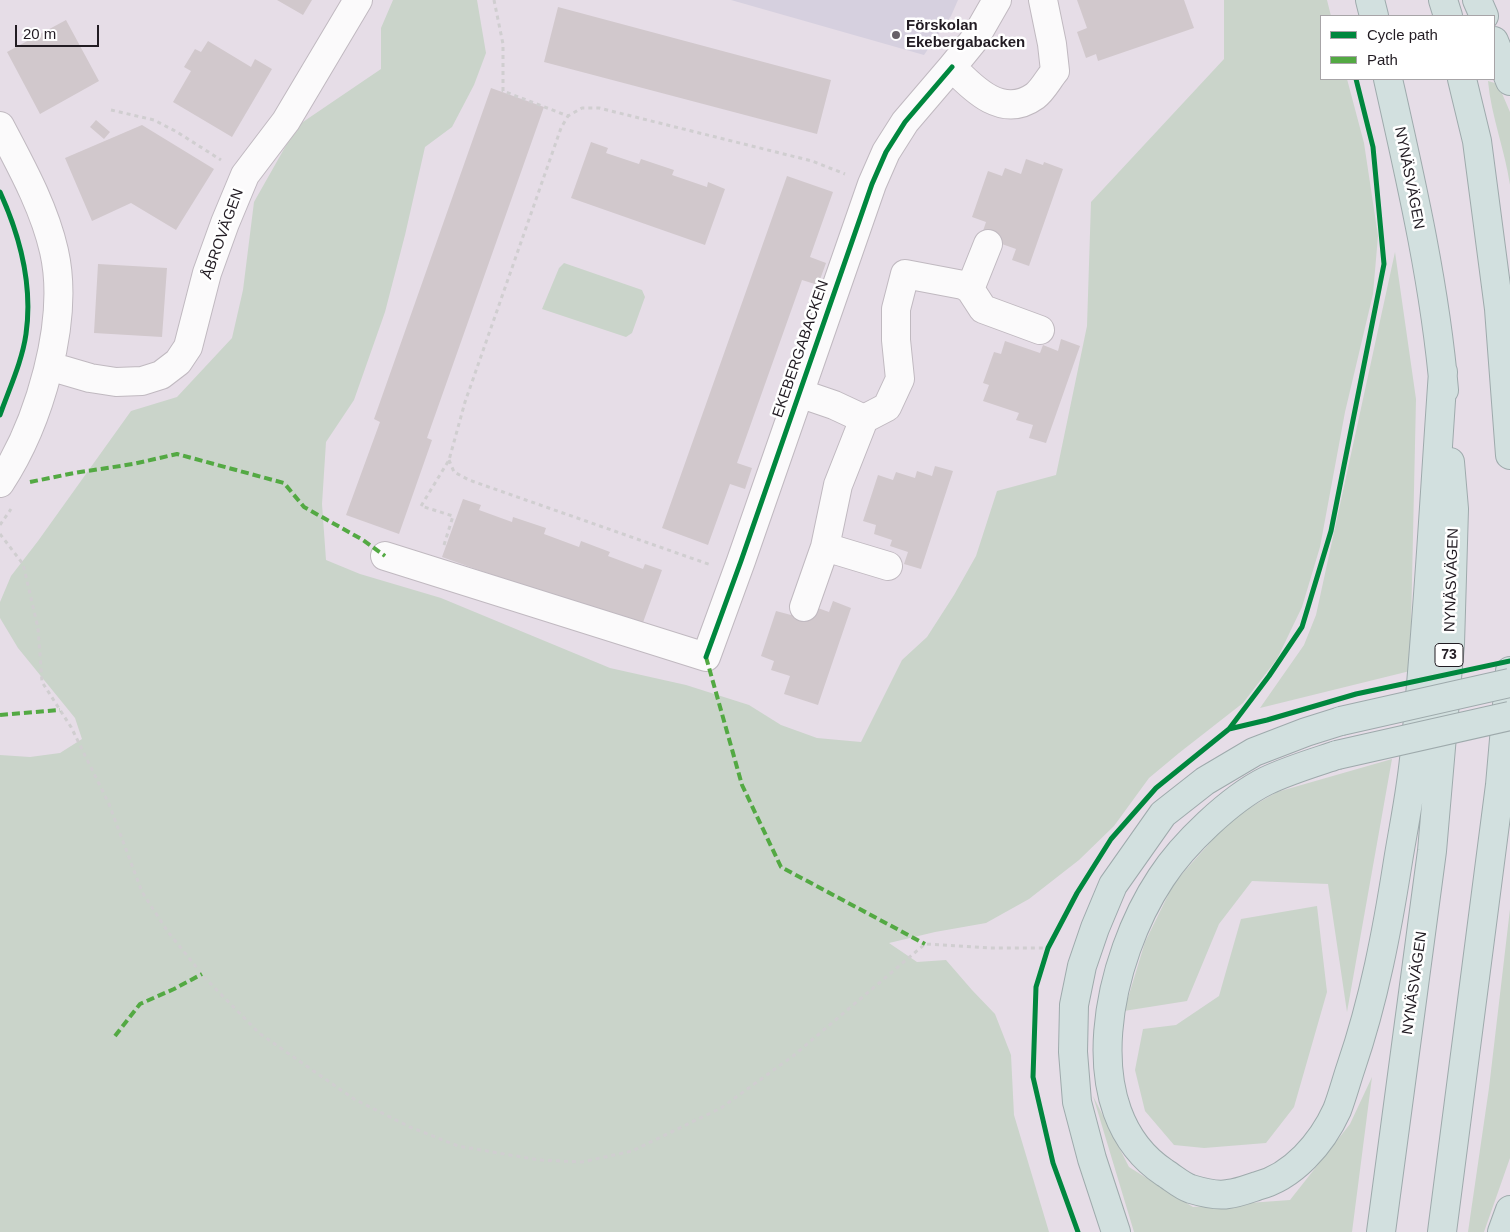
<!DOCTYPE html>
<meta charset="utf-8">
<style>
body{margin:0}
#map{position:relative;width:1510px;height:1232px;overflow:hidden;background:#e6dde7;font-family:Helvetica,sans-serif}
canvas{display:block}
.legend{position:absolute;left:1320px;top:15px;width:175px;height:65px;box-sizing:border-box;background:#fff;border:1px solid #a7a4a7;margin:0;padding:6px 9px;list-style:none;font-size:15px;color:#221c23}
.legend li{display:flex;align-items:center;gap:10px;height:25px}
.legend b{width:25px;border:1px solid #a7a4a7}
.scale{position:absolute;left:15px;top:25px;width:84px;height:22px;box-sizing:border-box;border:2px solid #221c23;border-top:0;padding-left:6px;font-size:15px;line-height:18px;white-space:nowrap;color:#221c23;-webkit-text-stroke:4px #fff;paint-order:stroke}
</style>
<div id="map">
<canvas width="1510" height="1232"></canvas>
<ul class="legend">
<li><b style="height:6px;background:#00873e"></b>Cycle path</li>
<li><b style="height:6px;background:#53a943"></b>Path</li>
</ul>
<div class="scale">20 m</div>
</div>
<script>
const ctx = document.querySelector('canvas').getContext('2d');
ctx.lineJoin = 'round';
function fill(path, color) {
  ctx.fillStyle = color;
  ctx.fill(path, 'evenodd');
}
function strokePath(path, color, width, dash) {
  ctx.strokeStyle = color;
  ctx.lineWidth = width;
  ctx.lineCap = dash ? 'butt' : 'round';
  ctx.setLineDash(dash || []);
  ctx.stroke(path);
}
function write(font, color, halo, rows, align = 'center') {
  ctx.font = font + ' Helvetica,sans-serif';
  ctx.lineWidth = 5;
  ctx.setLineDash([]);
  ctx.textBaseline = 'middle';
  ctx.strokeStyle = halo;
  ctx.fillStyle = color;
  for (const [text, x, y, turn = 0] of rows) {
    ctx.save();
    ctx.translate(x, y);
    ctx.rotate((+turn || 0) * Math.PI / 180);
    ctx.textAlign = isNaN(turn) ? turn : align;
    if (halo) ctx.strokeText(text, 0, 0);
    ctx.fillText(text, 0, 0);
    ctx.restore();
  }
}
const education = new Path2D(`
 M731,0h227l-7,16 -27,39z`);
const green = new Path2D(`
 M393,0h84l9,53 -12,32 -22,42 -27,20 -20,88 -20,77 -31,88 -28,42 -4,62 4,56 34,14 81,24 169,70 76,17 63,20 32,20 36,13 44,4 41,-82 25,-23 27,-42 22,-39 21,-65 59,-16 31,-149 4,-124 133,-143v-59h103l4,16h-10v63h26l17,64 14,93 -5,58 -28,118 -25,135 -18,60 -25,52 -34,44 -64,50 -30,25 -35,48 -35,34 -50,39 -43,24 -51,9 -46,11 28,19 29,-2 26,30 23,24 16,41 3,60 35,117h-1049v-477l30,2 30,-4 22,-14 -7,-21 -57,-70 -18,-30v-16l11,-26 27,-35 93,-130 46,-14 55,-59 11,-48 11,-88 43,-76 84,-57v-41z
 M1488,81l10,3 12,28v73c-5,-35 -19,-69 -22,-104z
 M1395,252l21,147 -6,272 -150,37 44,-63 12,-30z
 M564,263l78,27 3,7 -13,36 -6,4 -84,-28 17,-41z
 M1392,759l-45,253 -19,-128 -76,-3 -33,43 -32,77 -63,10 21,-69 29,-59 58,-65 45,-26z
 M1317,906l10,86 -33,115 -28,36 -62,5 -30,-3 -29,-34 -10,-41 8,-41 33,-4 43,-29 22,-77z
 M1510,909v249l-26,74h-16l21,-144z
 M1372,1077l-20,155h-218l-41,-136 36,71 64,40 97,-7 60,-76z`);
const building = new Path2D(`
 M277,0h35l-9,15z
 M1077,0h107l10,28 -96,33 -2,-7 -10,4 -9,-26 10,-4z
 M558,7l273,73 -14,54 -273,-72z
 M66,20l33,61 -59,33 -33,-62z
 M208,41l43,26 4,-8 17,10 -40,68 -59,-35 18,-31 -7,-4 11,-18 6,3z
 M491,88l53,19 -117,331 5,2 -33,94 -53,-19 34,-93 -6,-3z
 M96,120l14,12 -6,7 -14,-12z
 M142,125l72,44 -38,61 -45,-27 -39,18 -27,-63z
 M591,142l17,6 -2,5 33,11 2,-5 33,11 -2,5 35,12 1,-5 17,7 -20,56 -134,-47z
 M1026,159l17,6 1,-3 19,7 -34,97 -17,-6 4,-11 -17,-6 2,-6 -18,-6 3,-9 -14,-5 16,-46 14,5 3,-8 16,6z
 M787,176l46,16 -23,65 16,6 -8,22 -16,-5 -65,183 15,5 -7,21 -15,-5 -22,61 -46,-17z
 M98,264l69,4 -5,69 -68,-4z
 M1061,339l19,7 -34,97 -17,-5 4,-13 -17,-5 3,-7 -36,-12 6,-16 -6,-2 11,-31 7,2 4,-13 35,12 3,-8 15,6z
 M935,466l18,5 -32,98 -17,-5 4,-12 -18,-6 2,-6 -18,-6 2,-9 -13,-4 15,-46 15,5 3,-8 19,6 2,-7 15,5z
 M463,499l18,6 -2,5 33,12 1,-5 33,11 -2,6 35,13 2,-6 29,11 -2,4 35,13 2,-5 17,6 -21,58 -199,-71z
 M833,601l18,7 -33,97 -34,-11 6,-18 -19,-6 3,-9 -13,-5 15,-45 15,4 2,-7 22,-1 14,5z`);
const path = new Path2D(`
 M494,0l9,44v47l65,25 14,-8h17l213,53 33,13
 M111,110l43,10 23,12 44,28
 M449,460l5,12 15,8 242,85
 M0,525l11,-16
 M0,534l23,30 15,64 4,54 29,45 38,77 33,88 26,40 38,47 53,54 95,66 56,28 48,19 81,14 43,2 50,-11 89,-43 72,-52 132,-112 65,4h58
 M444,545l9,-29 -32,-10 28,-46 16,-58 96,-274 7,-12`);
const minor = new Path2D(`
 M997,0l-23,40 -22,27c22,23 51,52 83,29 8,-6 14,-18 20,-25l-3,-27 -9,-44
 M0,126c21,40 44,81 54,125 16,70 -15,173 -54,232
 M970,289l18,-45
 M49,366l41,12 26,4 26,-1 19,-6 17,-13 10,-15 19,-74 18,-50 20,-48 41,-54 72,-121
 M799,393l35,12 30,14 23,-12 13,-28 -4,-39v-31l9,-35 58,11 7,4 13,20 57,21
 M825,547l63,19
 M385,556l321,101 35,-96 131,-377 14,-32 19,-30 47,-55
 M804,607l21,-60 13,-62 26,-66`);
const highway = new Path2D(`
 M1370,0l4,16
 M1443,0l5,16
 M1477,0l7,16
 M1494,41l16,40
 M1388,79c23,102 47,206 56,311
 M1462,79l15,62 22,168 11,146
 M1337,755c-24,8 -48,15 -71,26 -36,18 -83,63 -105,97 -52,78 -90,233 4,295 8,5 17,13 26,16 10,3 27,7 37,5 10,-1 20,-5 29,-8 36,-9 65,-43 80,-76 5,-13 9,-28 14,-43 23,-67 36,-136 47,-206 6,-37 14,-74 17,-112 13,-125 19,-251 28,-377
 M1116,1232l-24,-73 -15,-57 -4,-50 1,-47 8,-39 13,-38 18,-43 50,-71 42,-33 49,-29 52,-20 35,-11
 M1381,1232l51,-381 18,-207 4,-135 -4,-47
 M1442,1232l58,-447 10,-114
 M1502,1232l8,-22`);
const highwayBridge = new Path2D(`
 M1341,721l169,-38
 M1337,755l173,-39`);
const quiet = new Path2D(`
 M30,482l44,-9 59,-9 44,-10 107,29 20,24 59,33 22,16
 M706,657l36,128 39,82 144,77
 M0,715l60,-5
 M115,1036l25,-32 34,-15 28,-15`);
const cycleway = new Path2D(`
 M0,192c20,44 33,93 26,142 -4,28 -17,55 -26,81
 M706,657l35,-96 131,-377 14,-32 19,-30 47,-55
 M1229,729l38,-9 89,-26 154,-33
 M1078,1232l-25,-69 -20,-86 3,-90 12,-39 29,-55 34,-54 45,-51 73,-59 40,-53 33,-49 29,-96 53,-267 -11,-117 -17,-68`);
const markers = [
 [896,35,5,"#676068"]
];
const shields = [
 [1449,655,28]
];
const shieldNames = [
 ["73",1449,655]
];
const poiNames = [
 ["Förskolan",906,26],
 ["Ekebergabacken",906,43]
];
const streetNames = [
 ["NYNÄSVÄGEN",1409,178,79],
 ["ÅBROVÄGEN",223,234,-70],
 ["EKEBERGABACKEN",801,349,-71],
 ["NYNÄSVÄGEN",1452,580,-88],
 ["NYNÄSVÄGEN",1415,983,-82]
];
fill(education, '#d6d0df');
fill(green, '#cad4ca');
fill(building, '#d1c8cc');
strokePath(minor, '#c0b9c0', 30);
strokePath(highway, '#9eaaac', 30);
strokePath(path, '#d0ced0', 3, [4, 4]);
strokePath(minor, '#fbfafb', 28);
strokePath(highway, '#d2e0df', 28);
strokePath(highwayBridge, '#9eaaac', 30, []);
strokePath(highwayBridge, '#d2e0df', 28);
strokePath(quiet, '#53a943', 4, [8, 4]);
strokePath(cycleway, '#00873e', 5);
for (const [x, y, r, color] of markers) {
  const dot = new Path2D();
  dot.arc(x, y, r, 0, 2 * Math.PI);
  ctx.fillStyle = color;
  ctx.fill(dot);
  strokePath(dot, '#fff', 2);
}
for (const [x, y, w] of shields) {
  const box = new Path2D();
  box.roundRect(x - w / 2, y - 11.5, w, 23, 4);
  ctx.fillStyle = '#fff';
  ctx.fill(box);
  strokePath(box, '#221c23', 1);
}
write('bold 14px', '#221c23', null, shieldNames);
write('bold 15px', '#221c23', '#fff', poiNames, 'left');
write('15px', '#221c23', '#fff', streetNames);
</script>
